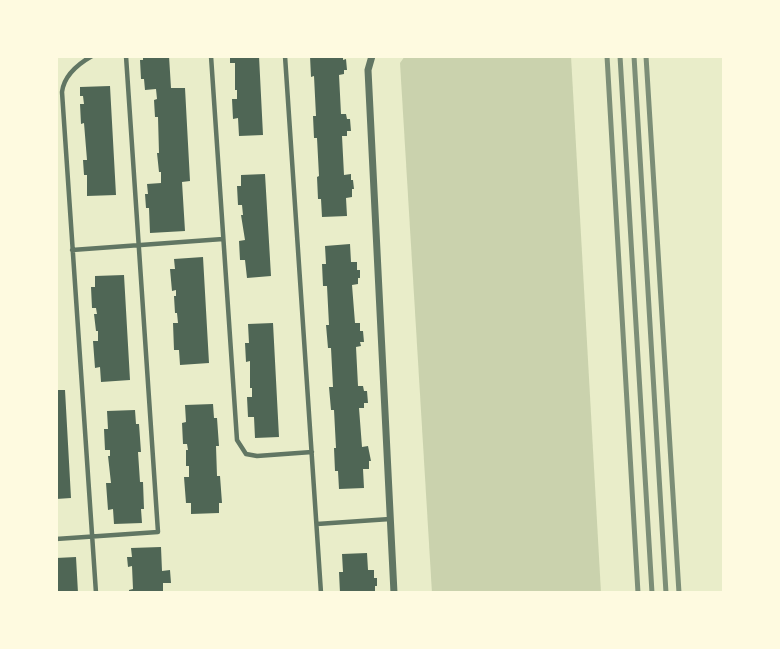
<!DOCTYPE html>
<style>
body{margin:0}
#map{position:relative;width:780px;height:649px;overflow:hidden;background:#e9edc9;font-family:Rubik,sans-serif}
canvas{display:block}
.frame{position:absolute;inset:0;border:58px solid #fefae0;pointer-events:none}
</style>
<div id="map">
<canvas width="780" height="649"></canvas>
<div class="frame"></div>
</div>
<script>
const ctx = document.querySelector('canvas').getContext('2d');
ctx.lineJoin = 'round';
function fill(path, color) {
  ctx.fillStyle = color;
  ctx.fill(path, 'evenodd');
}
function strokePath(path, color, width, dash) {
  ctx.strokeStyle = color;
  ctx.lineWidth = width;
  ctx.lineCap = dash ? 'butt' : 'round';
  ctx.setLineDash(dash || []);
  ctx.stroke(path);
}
const green = new Path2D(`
 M405,56h166l30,537h-169l-32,-530z`);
const building = new Path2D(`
 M143,56h26l2,32h14l5,93 -8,1 3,49 -35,2 -1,-25h-3l-1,-14h3l-1,-10 14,-1v-11h-2l-2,-19h2l-1,-36h-3l-1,-17 3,-1 -1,-10 -11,1 -1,-11h-3l-1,-19h3z
 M230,56h29l4,79 -24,1 -1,-18 -5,1 -1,-20h5v-9h-2v-27h-5z
 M310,56h33v4l3,-1 1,11h-3v4l-5,1 2,39h5l1,5h3l1,12h-4v5h-5l2,39 7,-1v6h2l1,9h-2v8l-6,1 1,18 -25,1 -1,-18h-3l-1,-22 2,-1 -2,-38h-3l-1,-22h3l-2,-40 -3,1z
 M110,86l6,109 -29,1v-21h-3l-1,-15h4l-3,-37 -3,1 -1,-20h4l-1,-8h-3v-9z
 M265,174l6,102 -24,2 -2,-18h-5l-1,-19 6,-1 -4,-25h2l-1,-10h-4l-1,-19h4v-11z
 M350,244l1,18h6v8h3v8h-2v6l-6,1 3,38h5v8h3l1,11h-4l1,4 -5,1 2,39h5l1,5h3l1,12h-4v5h-5l3,39 6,-1 3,15h-2v8h-6l1,19 -25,1 -1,-18h-3l-1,-23h2l-2,-38h-3l-2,-23h4l-2,-39h-3l-2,-23h3l-2,-39h-4l-1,-22h4l-1,-18z
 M203,257l6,106 -29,2 -1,-15h-5l-1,-27h5l-1,-10h-2l-1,-17h2v-6l-4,1 -2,-22h5l-1,-10z
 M124,275l6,105 -29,2 -1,-15 -5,1 -2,-27h5v-10h-2l-2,-17h3l-1,-6h-4l-1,-21h4v-11z
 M273,323l6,114 -24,1 -1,-21h-6l-1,-20h5v-9h-2v-27l-4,1 -1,-19h4l-1,-19z
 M56,390h9l6,108 -15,1z
 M213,404l1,14h3l2,28h-3l1,30h3l2,27h-3v10l-28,1v-11h-5l-2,-26h5v-11h-3v-16h2l-1,-6h-4l-1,-21 4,-1 -1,-17z
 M135,410l1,14h3l2,28h-3l2,30h3l1,27h-3l1,14 -28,1 -1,-15 -5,1 -2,-27h5l-3,-27h2v-6h-5l-1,-21h4l-1,-18z
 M161,547l1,24 8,-1 1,13h-8v10h-34v-3l4,-1 -1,-23 -4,1 -1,-10h5l-1,-9z
 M367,553l1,17h6v8h3v8h-2v6l-35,1 -1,-21h4l-1,-18z
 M76,557l2,36h-22v-35z`);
const service = new Path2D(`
 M92,56c-14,8 -28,19 -30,36l34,501
 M211,56l26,384 9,14 11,2 55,-4
 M285,56l36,537
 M72,250l151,-11
 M317,524l73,-5
 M56,539l102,-7 -32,-476`);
const minor = new Path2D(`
 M372,56l-4,14 26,523`);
const rail = new Path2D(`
 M607,56l31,537
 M620,56l32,537
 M634,56l32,537
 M646,56l33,537`);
fill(green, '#cad2ad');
fill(building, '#4f6655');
strokePath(service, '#617663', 4.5);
strokePath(minor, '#617663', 7);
strokePath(rail, '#7c8e77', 5);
</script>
